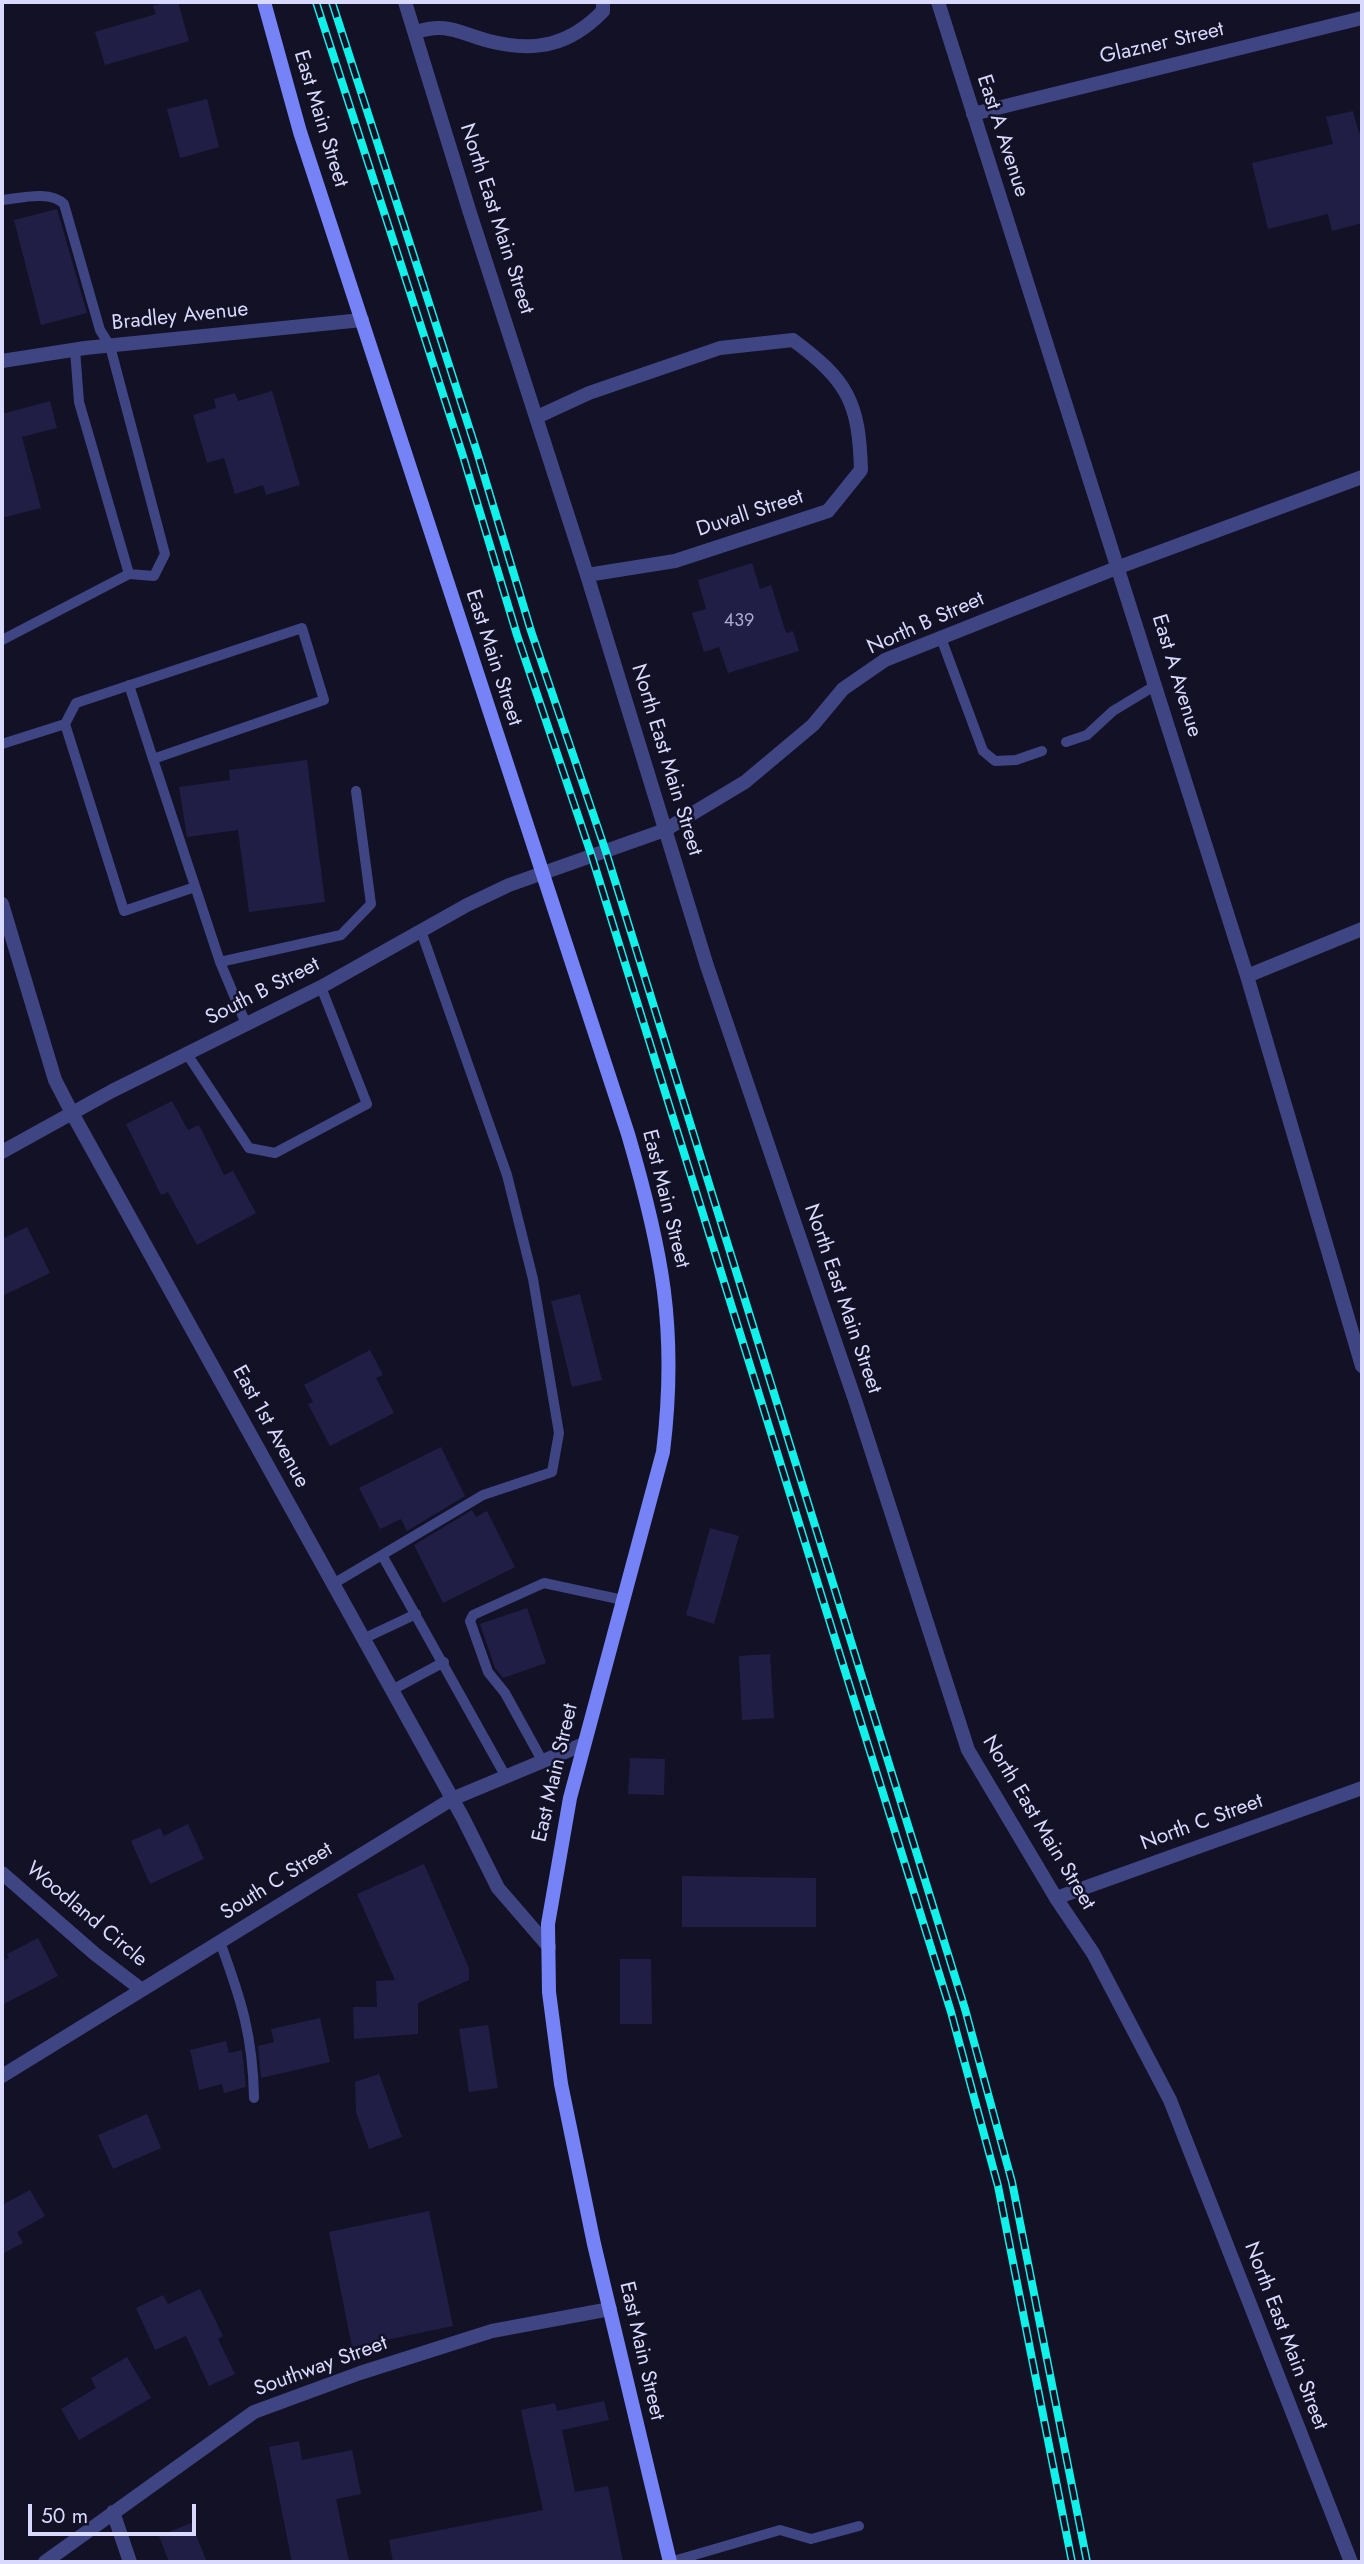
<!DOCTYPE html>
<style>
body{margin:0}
#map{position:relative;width:1364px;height:2564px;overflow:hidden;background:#121126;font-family:Jost,sans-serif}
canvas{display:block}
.frame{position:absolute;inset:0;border:4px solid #d8d9fd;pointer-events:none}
.scale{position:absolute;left:28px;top:2504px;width:168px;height:32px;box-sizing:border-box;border:4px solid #d8d9fd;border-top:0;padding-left:9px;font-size:21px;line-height:24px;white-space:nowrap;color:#d8d9fd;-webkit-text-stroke:5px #121126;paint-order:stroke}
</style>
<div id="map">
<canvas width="1364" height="2564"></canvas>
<div class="frame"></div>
<div class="scale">50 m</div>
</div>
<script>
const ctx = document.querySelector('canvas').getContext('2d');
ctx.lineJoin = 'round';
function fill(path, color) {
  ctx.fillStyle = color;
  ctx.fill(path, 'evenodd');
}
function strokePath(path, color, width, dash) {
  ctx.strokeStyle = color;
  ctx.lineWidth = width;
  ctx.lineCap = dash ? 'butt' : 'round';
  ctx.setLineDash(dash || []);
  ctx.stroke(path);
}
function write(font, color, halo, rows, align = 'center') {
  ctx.font = font + ' Jost,sans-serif';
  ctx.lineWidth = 5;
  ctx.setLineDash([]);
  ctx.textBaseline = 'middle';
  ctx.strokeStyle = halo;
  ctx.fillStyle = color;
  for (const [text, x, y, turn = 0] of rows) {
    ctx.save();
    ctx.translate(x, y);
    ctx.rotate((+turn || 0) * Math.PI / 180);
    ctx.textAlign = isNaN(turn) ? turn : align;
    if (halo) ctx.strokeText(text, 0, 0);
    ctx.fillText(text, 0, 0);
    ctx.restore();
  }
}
const building = new Path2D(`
 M167,2h11l11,39 -84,24 -10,-33 61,-18 -3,-8z
 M207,99l12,48 -39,11 -13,-49z
 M1353,111l6,22 3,-1v91l-30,8 -4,-17 -60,15 -16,-66 81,-19 -7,-27z
 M57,209l30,104 -46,12 -27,-105z
 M272,391l28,94 -34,10 -3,-10 -28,9 -11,-36 -17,5 -14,-48 23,-7 -2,-9 21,-6 3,8z
 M50,401l7,27 -35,9 19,71 -39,10v-104z
 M752,563l8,26 11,-4 15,48 7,-2 6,20 -71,22 -9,-26 -15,5 -12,-39 14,-4 -8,-29z
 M307,760l18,142 -76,10 -11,-82 -51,7 -8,-50 51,-7 -1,-10z
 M172,1101l16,29 11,-5 25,50 9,-4 23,42 -59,32 -29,-53 -7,3 -35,-71z
 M27,1227l23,46 -48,23v-57z
 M580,1294l22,86 -30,7 -21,-86z
 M370,1350l13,25 -7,3 18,35 -64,33 -22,-42 5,-2 -9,-17z
 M441,1447l24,49 -58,35 -6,-12 -21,10 -21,-41z
 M472,1510l4,7 11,-6 28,56 -72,36 -29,-58z
 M710,1528l29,8 -25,88 -28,-9z
 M527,1608l19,55 -43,15 -8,-10 -15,-44z
 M770,1654l4,64 -32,2 -3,-64z
 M630,1758l35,1 -1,36 -36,-1z
 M188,1824l16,35 -54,25 -19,-43 29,-13 4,8z
 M424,1864l45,104v12l-51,23v31l-64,5 -1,-32h24l-1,-26 19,-1 -38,-86z
 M682,1876l134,2v49h-134z
 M38,1938l20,38 -56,29v-44l7,-3 -2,-4z
 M620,1959h31l1,65h-32z
 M320,2018l10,44 -69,16 -3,-32 16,-4 -3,-13z
 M488,2025l10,63 -29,4 -10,-63z
 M226,2041l3,12 13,-3 4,37 -22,6 -2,-9 -23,6 -9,-40z
 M379,2074l23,63 -33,12 -13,-37 -1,-30z
 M147,2114l14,34 -48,21 -15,-34z
 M30,2190l15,26 -28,16 6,11 -21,11v-49z
 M429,2211l24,115 -101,21 -23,-115z
 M200,2289l23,47 -5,3 17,35 -26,12 -23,-50 -31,14 -19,-42 27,-13 5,9z
 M127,2357l24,41 -72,42 -18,-31 35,-21 -5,-10z
 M604,2401l5,19 -47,10 13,62 33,-6 15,76h-230l-4,-22 154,-30 -22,-100 34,-7 2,8z
 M299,2441l3,19 50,-10 9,44 -25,5 13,63h-57l-23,-115z
 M191,2523l16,39h-38l-10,-26z`);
const service = new Path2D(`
 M2,200c19,-2 48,-10 62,4l36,126 10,16 55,208 -11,22 -25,-2 -50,-172 -4,-52
 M941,638l42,113 12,10 21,-1 26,-9
 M2,640l127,-66
 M129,685l24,74
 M65,724l59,187 71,-24
 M1066,742l21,-7 26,-24 43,-26
 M2,744l63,-20 11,-21 226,-75 22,72 -171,59 67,203 26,62
 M220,962l121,-27 30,-31 -15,-113
 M187,1054l62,94 26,5 92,-49 -46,-117
 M382,1555l124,222
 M333,1584l150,-89 69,-23 7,-39 -26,-154 -26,-104 -86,-244
 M363,1639l53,-25
 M392,1690l52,-28
 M543,1762l-38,-69 -17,-21 -18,-51 3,-6 71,-32 79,17
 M220,1942c21,57 33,94 34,156
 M670,2562l110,-32 31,9 48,-13`);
const minor = new Path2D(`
 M938,2l309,974 115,390
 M416,32c32,-10 42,1 73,9 47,12 81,4 114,-30v-9
 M973,114l389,-96
 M2,361l83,-13 277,-28
 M537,417l52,-24 131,-45 73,-8c55,41 66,62 68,130l-33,41 -153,50 -88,14
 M665,830l80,-48 68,-57 30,-36 42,-29 234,-93 243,-90
 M2,904l53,176 17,33 391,705 35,70 51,59
 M1247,976l115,-47
 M2,1873l93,81 47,36
 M1056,1898l306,-110
 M2,2076l450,-277 132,-55
 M113,2512l17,50
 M45,2562l209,-150 106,-39 132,-42 118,-22`);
const tertiary = new Path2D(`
 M405,2l65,211 117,362 120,391 149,437 112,347 88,148 37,55 77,147 181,462
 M2,1152l110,-61 209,-104 146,-82 42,-20 156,-55`);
const secondary = new Path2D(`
 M264,2l36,130 328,1002c34,116 50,196 35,318l-93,346 -22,126 1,68 12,92 33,160 76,318`);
const rail = new Path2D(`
 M316,2l147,454 54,179 75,222 359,1155 47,174 74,376
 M332,2l145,450 54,179 75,221 359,1157 47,173 75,380`);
const numberNames = [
 ["439",739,622]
];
const streetNames = [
 ["Glazner Street",1162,44,-13],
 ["East Main Street",320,119,73],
 ["East A Avenue",1002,136,72],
 ["North East Main Street",496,219,72],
 ["Bradley Avenue",180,317,-6],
 ["Duvall Street",750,514,-18],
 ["North B Street",926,624,-24],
 ["East Main Street",493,658,72],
 ["East A Avenue",1176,676,73],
 ["North East Main Street",666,760,73],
 ["South B Street",263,992,-27],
 ["East Main Street",665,1199,76],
 ["North East Main Street",842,1299,71],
 ["East 1st Avenue",270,1427,61],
 ["East Main Street",556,1773,-77],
 ["North East Main Street",1038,1823,59],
 ["North C Street",1202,1823,-20],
 ["South C Street",277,1882,-32],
 ["Woodland Circle",86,1915,40],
 ["North East Main Street",1285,2336,69],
 ["East Main Street",641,2351,77],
 ["Southway Street",321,2367,-20]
];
fill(building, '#211e46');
strokePath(service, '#3f4582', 10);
strokePath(minor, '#3f4582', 14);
strokePath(tertiary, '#3f4582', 14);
strokePath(secondary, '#7583f7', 14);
strokePath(rail, '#10f1ea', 8);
strokePath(rail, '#121126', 5, [16]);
write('18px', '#aaaacf', null, numberNames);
write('21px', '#d8d9fd', '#121126', streetNames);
</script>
